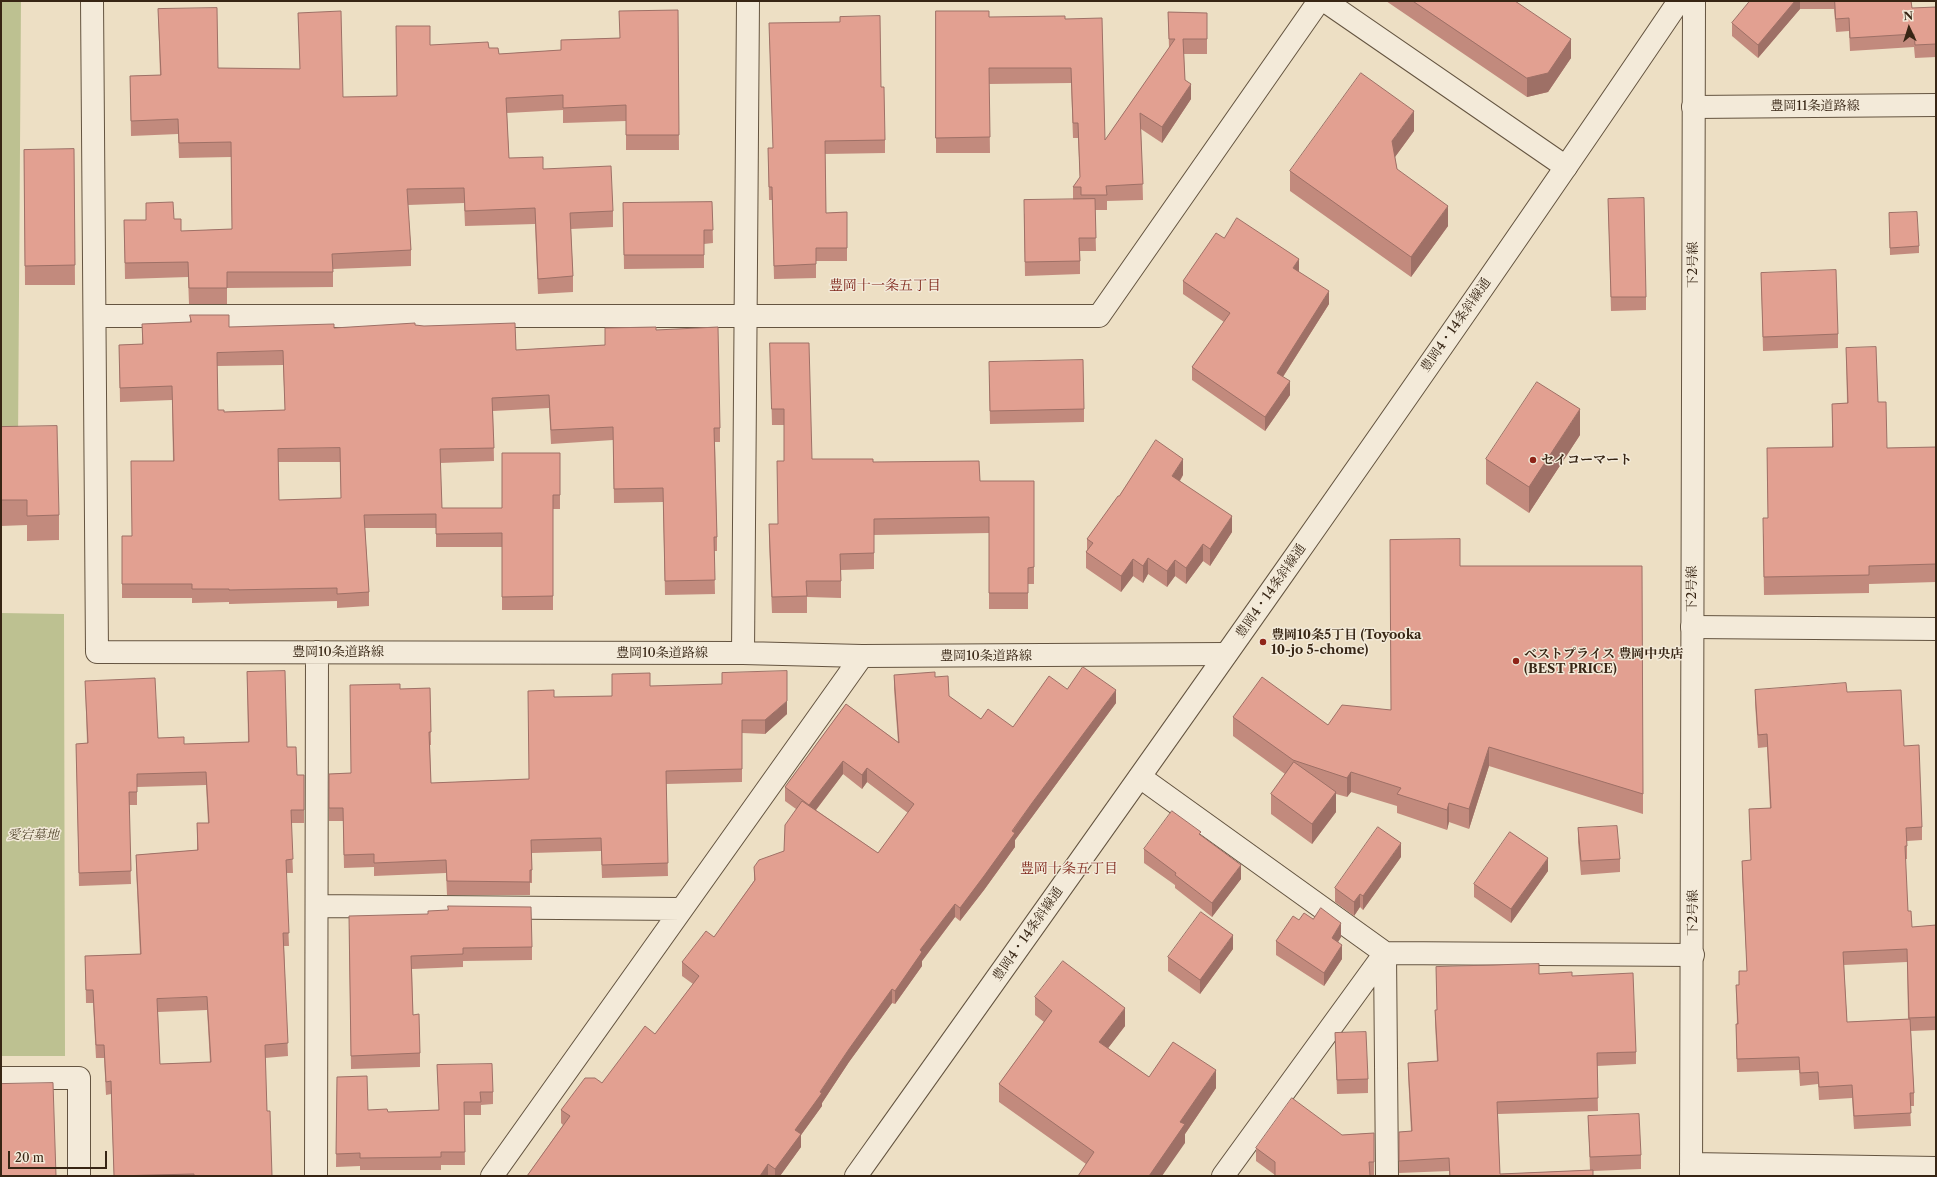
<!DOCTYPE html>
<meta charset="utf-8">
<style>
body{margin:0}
#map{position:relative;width:1937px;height:1177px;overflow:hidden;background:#eddfc4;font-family:"Libre Caslon Text",serif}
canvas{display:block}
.frame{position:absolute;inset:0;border:2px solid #372514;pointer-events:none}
.north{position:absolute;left:1889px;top:8px;width:40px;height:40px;-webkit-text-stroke:3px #f3ead9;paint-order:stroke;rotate:356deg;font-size:11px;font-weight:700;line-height:16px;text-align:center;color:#372514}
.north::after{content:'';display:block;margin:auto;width:14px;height:18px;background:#372514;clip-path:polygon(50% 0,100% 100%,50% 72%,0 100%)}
.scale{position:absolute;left:8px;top:1151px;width:99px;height:18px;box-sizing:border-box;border:2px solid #372514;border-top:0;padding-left:5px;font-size:12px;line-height:14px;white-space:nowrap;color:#372514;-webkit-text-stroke:3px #f3ead9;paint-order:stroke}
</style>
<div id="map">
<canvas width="1937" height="1177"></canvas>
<div class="frame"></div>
<div class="north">N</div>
<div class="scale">20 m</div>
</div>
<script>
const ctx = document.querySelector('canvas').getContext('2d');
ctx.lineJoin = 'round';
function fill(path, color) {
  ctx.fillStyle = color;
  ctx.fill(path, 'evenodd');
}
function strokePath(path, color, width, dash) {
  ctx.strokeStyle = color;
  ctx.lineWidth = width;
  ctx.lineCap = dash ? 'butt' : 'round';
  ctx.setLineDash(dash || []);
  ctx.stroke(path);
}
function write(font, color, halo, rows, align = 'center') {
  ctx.font = font + ' "Libre Caslon Text","Noto Serif JP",serif';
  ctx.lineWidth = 3;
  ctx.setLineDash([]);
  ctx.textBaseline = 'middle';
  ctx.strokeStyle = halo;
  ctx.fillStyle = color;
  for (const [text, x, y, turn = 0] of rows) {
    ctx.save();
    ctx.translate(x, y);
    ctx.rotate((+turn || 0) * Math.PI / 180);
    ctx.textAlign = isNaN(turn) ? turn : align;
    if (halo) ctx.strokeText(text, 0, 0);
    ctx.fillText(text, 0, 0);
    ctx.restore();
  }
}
const green = new Path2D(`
 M1,1h20l-3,441 -17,1z
 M1,613l63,1 1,442h-64z`);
const minor = new Path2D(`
 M92,1l5,651 646,1 119,3 364,-2
 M1325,1l241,166
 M1693,107l243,-2
 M95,316h1004l220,-315
 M1692,627l244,2
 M743,653l5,-652
 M1140,777l245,176 308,2
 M317,906l364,3
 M1385,953l2,223
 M1,1078h78v98
 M316,1176l1,-524
 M492,1176l370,-520
 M1223,1176l162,-223`);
const tertiary = new Path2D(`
 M1691,1164l245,4
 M856,1176c277,-389 555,-779 823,-1175
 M1691,1176l3,-1175`);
const wall = new Path2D(`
 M1386,1h129l56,57 -23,34 -21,5z
 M1750,1h161l1,7 24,-1v50l-21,1 -1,-11 -64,4 -1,-20 -13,1 -2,-23h-34l-42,49 -26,-22v-13z
 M158,9l60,59 82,1 -2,-56 45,84 53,-1 34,-51 59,3 10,6 62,-4v-10l58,-2 59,-28 1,140h-53v-29l-63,2v-13l-56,3 2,45 34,11 70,42v16l-42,2 2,47v16l-35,2 -3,-70 -70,2 -1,-23 -56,2 3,45v16l-78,3v18l-106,1v16h-38l-1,-27 -63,2 -1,-59h22v-17l28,16 7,12 51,-2 -1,-72 -52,1 -1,-24 -47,2 -1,-60 30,-1z
 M936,11l53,6 76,2 40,121 64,-92 -1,-36 39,1v41h-23l1,26 6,19 -29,44 -21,-14 2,71 -36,1v9h-12l1,41h-16v23l-55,2 -1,-62 49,-14v-13l7,-9 -2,-40h-5l-2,-55 -82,1 1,69h-54z
 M769,23l112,64 4,53v13l-60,1 1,59 21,-1v49h-31v17l-42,1 -2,-79h-3l-1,-52h5z
 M1414,131l-19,26 2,12 51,57 -37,51 -121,-86v-20z
 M74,149l1,136h-50l-1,-135z
 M1608,199l38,98v13l-35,1z
 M712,202l1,41 -9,1v24l-80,1 -1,-66z
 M1889,213l30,33v7l-29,2z
 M1224,238l75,34 30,32 -46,73 7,18 -25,36 -73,-51v-13l32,-45 -41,-28v-13z
 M1761,273l77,61v14l-75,3z
 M190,315l39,12 105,1 81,-3 101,25 89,-5v-17l51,2 64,98v14h-5l2,95v14h-3l1,43 -50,1 -2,-93 -49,1 -1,-63 -62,4 -2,-36 -56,3 1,50 -54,2 2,45h60l58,-55v56h-7v101h-51v-63h-66v-19h-71l4,64v14l-32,2v-7l-108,3v-2l-37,1v-5h-70v-62h10l41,-75 -1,-61 -52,2 -1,-57 23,-1v-20l48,-2zM283,365l2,45 -61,2 -6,-2 -1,-44zM278,462h62l1,36 -62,2z
 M770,343l42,116 61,3 107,19h54v103h-6v25h-39v-76l-115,2v34l-33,1v28l-34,-1v16h-35l-3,-72v-17h9l6,-63v-36h-12z
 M1846,348l32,54 9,46 49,-1v135l-67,2v9l-105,2 -1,-59 5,-18 -1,-70 65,-1v-43l15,-1z
 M989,375l95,34v13l-94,2z
 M1,427l58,88v25l-32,1v-16l-26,1z
 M1580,435l-51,78 -43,-29v-25z
 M1183,475l-3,6 52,51 -22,34 -7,-5 -17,23 -11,-8 -8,11 -19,-13 -5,9 -10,-7 -12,16 -35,-24v-16l1,-2v-11l32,-43z
 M1460,566l183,228v20l-154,-48 -20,63 -20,-7 -2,8 -50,-17v-7l-46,-14 -4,5 -11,-3v18l-24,32 -41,-30v-20l14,-20 -52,-38v-19l95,8 63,-15z
 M247,672l40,75 10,28h7v48h-13l2,50h-7l3,73h-5l4,110 -23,2 2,53 5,65h-158l-3,-82 -5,1 -2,-37h-8l-3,-55h-7l-1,-47 55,-2 -4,-86v-13l61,-5v-27h11l-2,-38 -69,2v18h-8l2,79 -52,2 -3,-142 11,-1 -2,-62 73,57 26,6 64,-2zM207,1010l3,52 -50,2 -2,-52z
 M894,675l41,2 14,19 32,23 32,8 54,-38 49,14 -84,114 -17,23v7l-31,43 -24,31 -5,-4 -33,44v5l-27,38 -3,-1 -43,59 -27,41v3l-21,29v12l-21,29h-253l36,-51 -2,-2v-13l41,-27 53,-49 38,-50 -11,-8v-14l32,-25 40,-56v-14l30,-16 12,-42 -11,-8v-14l61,-83 52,38 -4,-53zM843,774l19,15 5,-7 41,31 -30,40 -62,-43z
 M650,686l137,28 -22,20 -23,-1v49l-76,2 2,92 -66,2 -1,-27 -69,2v30h-2v12h-83l-1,-22 -72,3v-9l-30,1 -1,-47h-14v-47l22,-1 49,-84 30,-1 1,57h-1l1,38 98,-4 25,-82 58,-1z
 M1755,690l92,2 57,54 18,81v13l-15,1v18h-2l3,52 4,16 24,1v102l-25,1 3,62v13h-4l1,20 -57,3 -2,-31 -33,2 -1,-16 -18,2 -1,-16 -62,2 -1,-48h1l-1,-39h3v-14h8l-5,-97v-13h9l-2,-52 21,-1 -3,-61 -9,1 -3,-45zM1907,962l1,57 -61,3 -3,-57z
 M1578,828l42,31v13l-39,3 -3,-33z
 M1201,835l40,44 -29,38 -37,-29v-3l-31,-22v-14z
 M1401,857l-38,53 -3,-3 -6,9 -19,-14v-14z
 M1548,871l-37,52 -37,-26v-13z
 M1299,920l42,17 -3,5 4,17 -18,27 -48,-31v-14z
 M349,929l183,18v13l-69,1v6l-51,2 1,46 7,38v14l-69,2z
 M1233,949l-33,45 -32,-23v-14z
 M1436,967l103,7 33,2 64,76v12l-39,2 1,45 -100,3 2,60 90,-4 -2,-54 53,39v14l-48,2v5h-144v-5l-50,2v-41l12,-1 -3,-56v-12l29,-2 -2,-38v-13h2z
 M1035,997l90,29 -17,22 41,29 67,11 -31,46v9l-99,21 -87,-62v-18l45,-62 -9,-7z
 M1335,1033l33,46v14l-31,1z
 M437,1065l56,27v12l-12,1v10h-17l1,50h-24v5h-81v-4l-24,1 1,-90 31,33 20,2 51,-2z
 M1374,1133v42h-4v1h-95v-1l-19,-14v-13l86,-13z`);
const shadedWall = new Path2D(`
 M1795,1h5v8l-42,49v-13z
 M1571,39v19l-23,34 -21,5v-19z
 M1191,84v15l-29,44v-16z
 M1414,111v20l-22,30v-20z
 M1448,206v20l-37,51v-20z
 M1299,259v14l-6,-5z
 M1329,291v13l-52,82v-13z
 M1290,381v14l-25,36v-14z
 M1580,409v26l-51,78v-26z
 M1183,459v16l-11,17v-16z
 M1232,516v16l-22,34v-17z
 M1203,544v17l-17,23v-16z
 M1148,558v16l-5,9v-17z
 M1133,559v17l-12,16v-16z
 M1175,560v16l-8,11v-16z
 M1116,690v13l-84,114 -17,23v7l-31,43 -24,31v-13l72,-105z
 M787,701v13l-22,20v-14z
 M1489,747v19l-20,63v-20z
 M843,761v13l-34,45v-14z
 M867,768v14l-5,7v-14z
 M1351,772v20l-4,5v-19z
 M1336,792v20l-24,32v-20z
 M1449,803v19l-2,8v-20z
 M1401,843v14l-38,53v-14z
 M1548,858v13l-37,52v-14z
 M1241,865v14l-29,38v-14z
 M1360,894v13l-6,9v-14z
 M955,904v13l-33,44v5l-27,38v-13l25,-41z
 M1341,923v14l-9,15v-14z
 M1233,935v14l-33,45v-14z
 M1342,945v14l-18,27v-13z
 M892,989v14l-43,59 -27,41v3l-21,29v12l-21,29h-5v-7l20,-39 54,-81z
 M1125,1008v18l-26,34v-18z
 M1216,1070v18l-31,46v9l-23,33h-13l31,-54z
 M768,1164v12h-8z`);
const building = new Path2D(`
 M1413,1h102l56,38 -23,34 -21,5z
 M1750,1h45l-37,44 -26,-22z
 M1835,1h76l1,7 24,-1v37l-21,1 -1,-11 -64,4 -1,-20 -13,1z
 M217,8l1,60 82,1 -2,-56 43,-2 2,86 54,-1 -1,-70h34v19l58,-3 1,6h9l1,6 62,-4v-10l59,-2 -1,-27 59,-1 1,125h-53v-30l-63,3v-13l-57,3 3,60 34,-1v12l68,-3 2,45 -43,2 3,63 -35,3 -3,-71 -70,3 -1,-23 -57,1 4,61 -79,4 1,18h-106v16h-38l-1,-26 -63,1 -1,-43h22v-17l27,-1 1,17h7v12l51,-2 -1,-87 -52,1 -1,-24 -47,2 -1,-45 31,-1 -3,-66z
 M936,11h53v6l76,-1v3l37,-1 3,122 70,-101h-6l-1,-27 39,1v26h-24l2,41 6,4 -29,43 -22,-14 3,71 -37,2 1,9h-26v-8h-8l7,-10 -2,-54h-5l-2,-55h-82l1,69 -54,1z
 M880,16l1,71h3l1,53 -60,1 1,72 21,-1v36h-31v16l-42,2 -2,-79h-3l-1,-39h5l-4,-125 71,-1v-5z
 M1361,73l53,38 -22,30 5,28 51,37 -37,51 -121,-86z
 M74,149l1,116 -50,1 -1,-116z
 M1644,198l2,99h-35l-3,-98z
 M1095,199l1,39h-17l1,23 -55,1 -1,-62z
 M712,202l1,28h-9v25h-80l-1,-52z
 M1917,212l2,34 -29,2 -1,-35z
 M1237,218l62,41 -6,9 36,23 -52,82 13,8 -25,36 -73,-50 38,-54 -47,-32 33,-48 8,5z
 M1836,270l2,64 -75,3 -2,-64z
 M190,315h39v12l105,-3v4l81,-5v2l9,1 91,-3 1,27 89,-5v-17l51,-1v3l62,-3 2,101h-6l3,109h-3l1,43 -50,1 -2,-93 -49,1 -1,-62 -62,3 -2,-35 -57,3 2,50 -54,1 2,59h60v-55h58v42h-7v101l-51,1v-64l-66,1v-20l-72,1 5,77 -32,2v-6l-108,2v-1h-37v-5h-70v-48h10l-1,-75h43l-2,-75 -52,2 -1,-43 24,-1 -1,-20 49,-2zM283,351l2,59 -61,2v-2h-6l-1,-57zM340,448l1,50 -62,2 -1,-51z
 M770,343h39l3,116h61v3l106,-1 1,20h54v86l-6,1v25h-39v-76l-115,2v34l-34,1 1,27h-35l1,15 -35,1 -3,-73h9l-1,-63h7v-52h-12z
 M1876,347l2,55h8l1,46 49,-1v117l-67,2v9l-105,2 -1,-59h5l-1,-70 66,-1 -1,-43 16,-1 -2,-55z
 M1083,360l1,49 -94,2 -1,-49z
 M1537,382l43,27 -51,78 -43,-28z
 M57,426l2,89 -32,1v-16h-26v-73z
 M1156,440l27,19 -11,17 60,40 -22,33 -7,-5 -17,24 -11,-8 -8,11 -19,-13 -5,8 -10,-7 -12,17 -35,-24 7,-9 -6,-4 31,-43h1z
 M1460,539v27h182l1,228 -154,-47 -20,62 -20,-6 -2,7 -50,-16 4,-6 -50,-16 -4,6 -54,-18 -60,-43 29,-40 66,48 14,-20 49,5 -1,-170z
 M1083,667l33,23 -84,113 -20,28 3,2 -31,43 -24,32 -5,-4 -35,46 2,2 -27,39 -3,-2 -43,60 -29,43 2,1 -27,37 6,4 -26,35 -7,-5 -8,12h-233l43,-60 -9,-6 24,-32h10l7,5 43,-57 10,8 44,-58 -17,-14 24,-31 8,6 41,-57 -1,-13 5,-7 25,-9 1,-26 17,-24 76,52 36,-49 -47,-36 -5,7 -19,-14 -34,44 -24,-18 61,-83 53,39 -5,-68 41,-3v5l13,-1 1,20 32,23 7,-10 25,18 36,-51 18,13z
 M285,671l2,76h9l1,28h7v35h-13l2,49 -7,1 3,73h-6l5,110 -23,2 2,66h3l2,65h-78v-2l-80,2 -3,-95 -5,1 -2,-37h-8l-3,-55h-7l-1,-34 56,-2 -5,-99 62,-5 -1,-27h12l-3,-51 -69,2v18h-8l2,79 -52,2 -3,-129 12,-1 -3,-62 70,-3 3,60 26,-1v7l65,-2 -2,-70zM207,997l4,65 -51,2 -3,-65z
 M787,671v30l-22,19h-23v49l-76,2 2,92 -66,2 -1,-27 -70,2 1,30h-2v12l-83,-1 -1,-21 -72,3v-9l-30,1 -1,-47h-14v-34l22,-1 -1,-88 50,-1v5l30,-1 1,44h-2l2,51 98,-4 -1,-88 26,-1v7l58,-1v-22l38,-1v13l72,-2v-11z
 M1846,683l1,9 54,-2 3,56 15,-1 3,82 -16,1 1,18h-2l3,65h3l1,16 24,-2v92l-27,1 -2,-69 -64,3 4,70 63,-3 4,74h-4l1,20 -57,3 -2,-31 -33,2 -1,-15 -18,1 -1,-16 -62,2 -1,-35h2l-2,-39h3v-14h8l-5,-110 9,-1 -2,-51 22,-1 -4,-74 -9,1 -3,-45z
 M1294,762l42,30 -24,32 -41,-30z
 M1172,811l29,21 -2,2 42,31 -29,38 -37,-28 1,-2 -32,-24z
 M1617,826l3,33 -39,2 -3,-33z
 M1378,827l23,16 -38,53 -3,-2 -6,8 -19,-14z
 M1510,832l38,26 -37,51 -37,-25z
 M448,906l83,1 1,40 -69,1v6l-52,2 2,59 6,-1 1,39 -69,3 -2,-140 79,-2v-3l20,-1z
 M1321,908l20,15 -9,15 10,7 -18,28 -48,-32 17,-25 6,4 5,-7 9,6z
 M1201,912l32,23 -33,45 -32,-23z
 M1063,961l62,47 -26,34 50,35 24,-35 43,28 -36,52 5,2 -36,52h-71l16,-24 -95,-68 53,-73 -17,-14z
 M1539,964v10l33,-2v4l61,-3 3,79 -39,1 1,45 -101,4 3,72 93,-4v6h-143l-1,-18 -50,3v-29l13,-1 -4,-68 30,-2 -3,-51h2l-1,-43z
 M1366,1032l2,47 -31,1 -2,-47z
 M492,1064l1,28h-13l1,10h-17l1,50h-24v5l-81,1v-5l-24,1 1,-77 30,-1 1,34 19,-1 1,3 51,-2 -2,-45z
 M53,1083l3,93h-55v-92z
 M1292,1098l50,37 32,-2v29h-5l1,14h-95v-14l-19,-14z
 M1639,1114l2,41 -51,2 -2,-41z`);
const markers = [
 [1533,460,4,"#8f2418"],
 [1263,642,4,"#8f2418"],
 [1516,661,4,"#8f2418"]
];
const streetNames = [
 ["豊岡11条道路線",1815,106],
 ["下2号線",1693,265,-90],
 ["豊岡4・14条斜線通",1456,325,-55],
 ["下2号線",1692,589,-90],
 ["豊岡4・14条斜線通",1271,591,-55],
 ["豊岡10条道路線",338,652],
 ["豊岡10条道路線",662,653],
 ["豊岡10条道路線",986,656],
 ["下2号線",1693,913,-90],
 ["豊岡4・14条斜線通",1028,934,-55]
];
const poiNames = [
 ["セイコーマート",1541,460],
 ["豊岡10条5丁目 (Toyooka",1271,635],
 ["10-jo 5-chome)",1271,650],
 ["ベストプライス 豊岡中央店",1524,654],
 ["(BEST PRICE)",1524,669]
];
const parkNames = [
 ["愛宕墓地",33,835]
];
const neighbourhoodNames = [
 ["豊岡十一条五丁目",885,286],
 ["豊岡十条五丁目",1069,869]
];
fill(green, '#bdc191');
strokePath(minor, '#645440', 24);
strokePath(tertiary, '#645440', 24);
strokePath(minor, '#f3ead9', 22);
strokePath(tertiary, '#f3ead9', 22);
fill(wall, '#c28a7d');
fill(shadedWall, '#9e7066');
fill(building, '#e2a091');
strokePath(building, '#9e7066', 1);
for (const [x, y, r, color] of markers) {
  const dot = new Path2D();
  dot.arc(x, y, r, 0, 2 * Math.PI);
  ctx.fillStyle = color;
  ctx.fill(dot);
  strokePath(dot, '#f3ead9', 1.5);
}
write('13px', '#372514', '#f3ead9', streetNames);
write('bold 13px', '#372514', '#f3ead9', poiNames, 'left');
write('italic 13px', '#584c33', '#f3ead9', parkNames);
write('14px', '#7a1f14', '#f3ead9', neighbourhoodNames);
</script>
